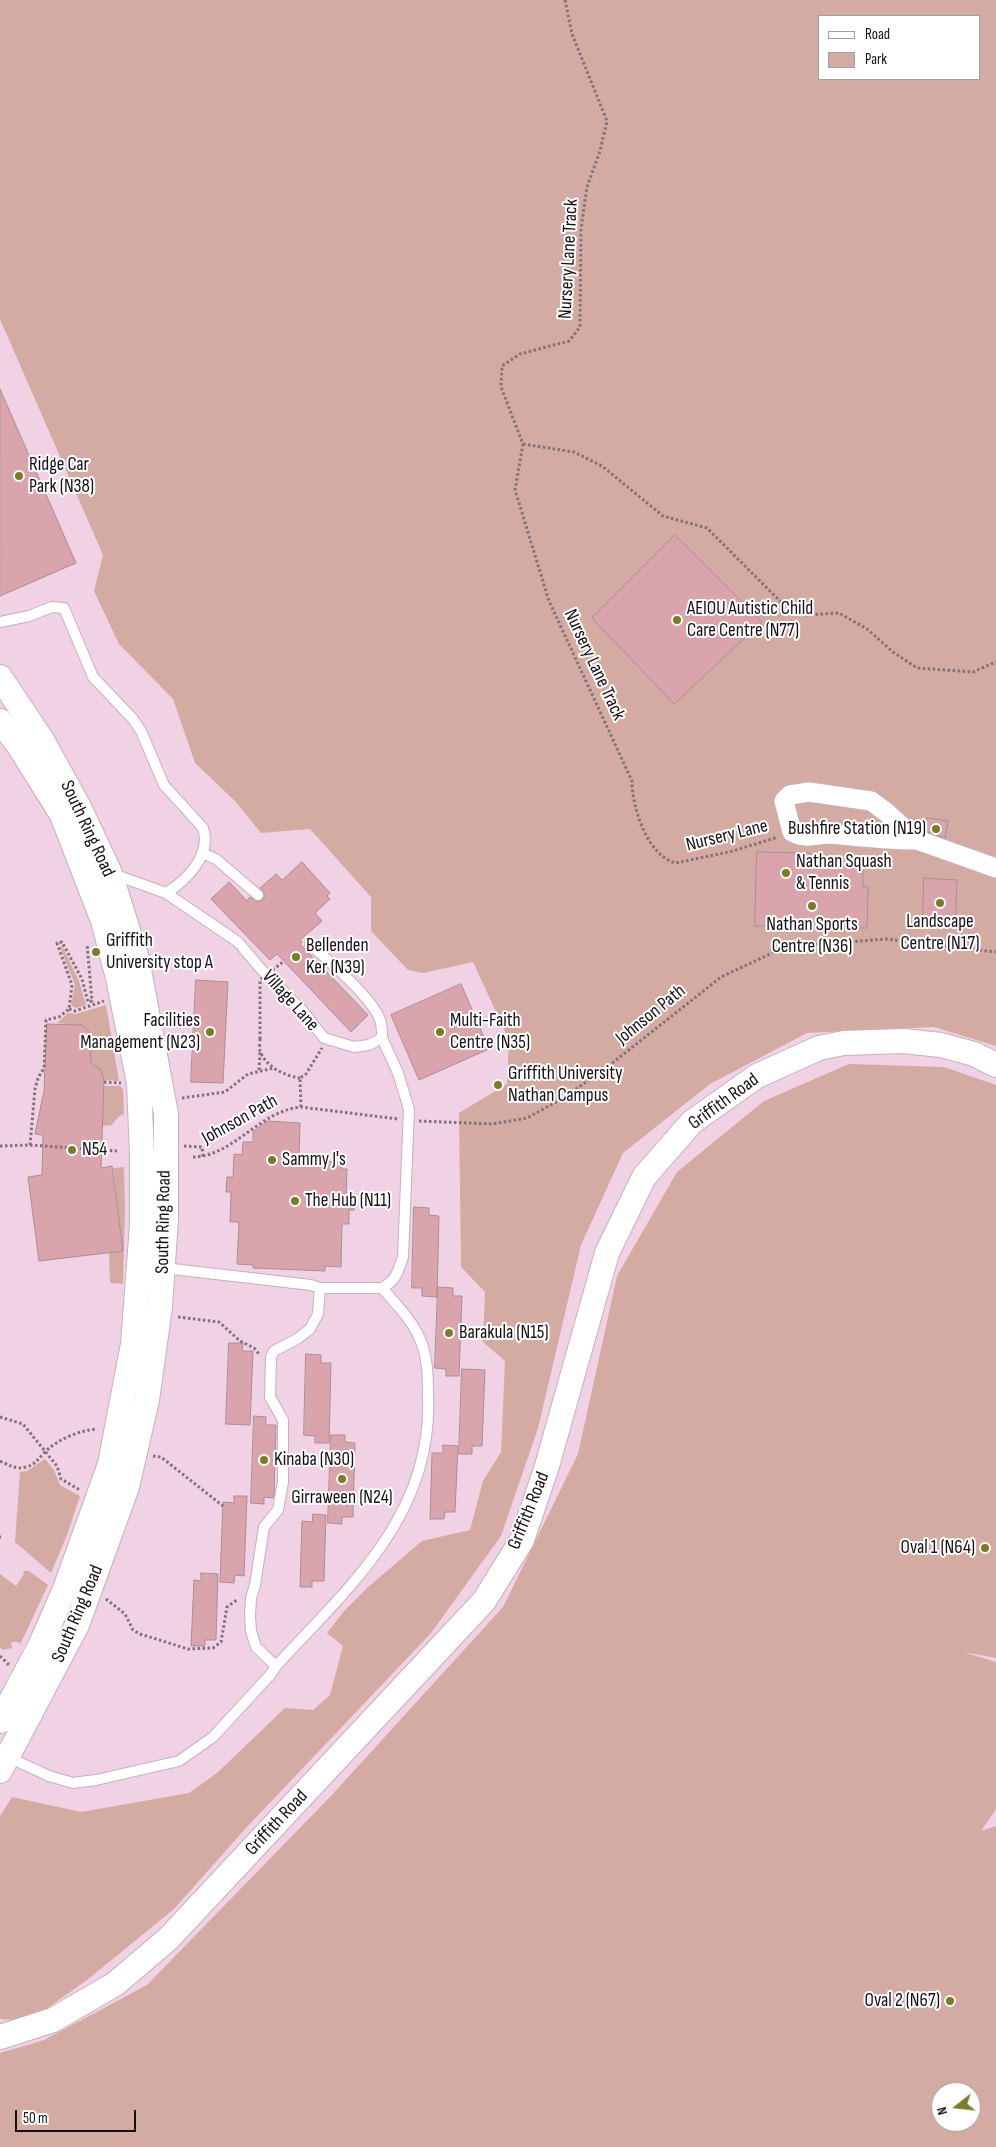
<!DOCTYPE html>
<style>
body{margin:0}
#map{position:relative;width:996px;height:2147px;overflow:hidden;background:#f8e0ee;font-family:"Sofia Sans Condensed",sans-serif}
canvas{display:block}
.legend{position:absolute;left:818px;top:15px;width:162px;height:65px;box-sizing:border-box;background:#fff;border:1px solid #a19fa0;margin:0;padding:6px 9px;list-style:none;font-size:15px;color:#150e12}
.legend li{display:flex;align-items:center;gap:10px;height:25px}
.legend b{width:25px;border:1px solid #a19fa0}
.north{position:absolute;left:931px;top:2082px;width:50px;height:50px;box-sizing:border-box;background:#fff;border:1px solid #a19fa0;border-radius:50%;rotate:254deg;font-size:14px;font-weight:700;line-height:20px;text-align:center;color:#150e12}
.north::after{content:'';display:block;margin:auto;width:18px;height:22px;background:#7b7c25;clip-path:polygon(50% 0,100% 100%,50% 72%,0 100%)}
.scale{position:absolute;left:15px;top:2110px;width:121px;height:22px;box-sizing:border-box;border:2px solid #150e12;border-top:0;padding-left:6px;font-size:15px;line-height:18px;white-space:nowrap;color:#150e12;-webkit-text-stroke:4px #fff;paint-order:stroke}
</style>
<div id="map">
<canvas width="996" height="2147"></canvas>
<ul class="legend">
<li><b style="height:6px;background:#fff"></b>Road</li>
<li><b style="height:14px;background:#d4aba2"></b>Park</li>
</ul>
<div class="north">N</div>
<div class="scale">50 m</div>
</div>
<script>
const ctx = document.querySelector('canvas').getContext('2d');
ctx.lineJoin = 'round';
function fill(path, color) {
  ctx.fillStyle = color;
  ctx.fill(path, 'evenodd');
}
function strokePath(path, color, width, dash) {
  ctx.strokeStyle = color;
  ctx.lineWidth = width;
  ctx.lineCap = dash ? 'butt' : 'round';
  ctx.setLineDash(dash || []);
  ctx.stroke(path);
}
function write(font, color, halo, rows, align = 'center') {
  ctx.font = font + ' "Sofia Sans Condensed",sans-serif';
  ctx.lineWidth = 4;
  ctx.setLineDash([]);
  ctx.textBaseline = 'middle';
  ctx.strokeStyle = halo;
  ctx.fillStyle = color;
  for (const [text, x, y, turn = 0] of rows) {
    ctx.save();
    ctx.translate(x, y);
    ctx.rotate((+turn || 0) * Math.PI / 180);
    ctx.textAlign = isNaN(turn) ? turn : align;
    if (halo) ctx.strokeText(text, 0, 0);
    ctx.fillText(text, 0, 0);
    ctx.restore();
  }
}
const built = new Path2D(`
 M0,0h996v2147h-996zM820,16h160v63h-160zM941,2092h30v30h-30z`);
const green = new Path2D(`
 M0,0h996v1046l-62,-19 -127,6 -97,51 -87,69 -42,92 -43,183 -37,108 -70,97 -186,196 -71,80 -87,71 -58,41 -29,-2v-203l12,-19 69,15 108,-19 28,-20 68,-65 28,2 17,-15 13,-49 -16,-13 17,-22 23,-23 55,-47 48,-11 13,-49 18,-29 4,-91 -22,-19 2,-50 -24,-25 -2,-154 48,-29 2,-44 -36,-78 -50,11 -15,-3 -37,-39v-34l-61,-68 -49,4 -25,-31 -41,-39 -22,-64 -54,-55 -25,-53 9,-36 -103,-236zM820,16h160v63h-160z
 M62,946l17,35 7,24 -10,3 -5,-3 4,-20 -15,-38z
 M106,1005l13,76 -15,-1 -3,-10 -10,-6c0,-37 4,-38 -34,-41l11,-10 8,1z
 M849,1064l95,3 52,18v573l-33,-6 33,10v147l-15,22 15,-5v321h-996v-94l44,-13 103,-55 183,-188 173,-190 75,-153 39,-178 60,-104 87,-71zM941,2092h30v30h-30z
 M104,1086h16l3,3 1,25 -6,3 -6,8 -10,1z
 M124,1167l1,41 -2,76 -13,-1 -1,-30 14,-2 -10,-83z
 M45,1459l9,11 6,15 20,11 -13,39 -16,38 -36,-31 5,-70 7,-1z
 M23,1571h6l19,14 -28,60 -1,-3h-8l1,6 -9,2 -3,-3v-73l16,12 8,-12z`);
const building = new Path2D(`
 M0,389l76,174 -76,33z
 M675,535l87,87 -88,82 -82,-86z
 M927,818l21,3 -3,17 -20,-7z
 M757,852l53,1v5l53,2v26l5,1 -1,41 -112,-2z
 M302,862l28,31 -3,3 3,3 -15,14 7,8 -22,19 2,2 -2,2 68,71 -17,17 -74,-78 -7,6 -59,-61 18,-17 18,19 3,-4 6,5 5,-1 4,-5 -5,-8 16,-14 6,6z
 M924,878l33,2 -2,48 -32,-2z
 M196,980l32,2 -5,101 -32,-1z
 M461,984l28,65 -70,31 -28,-65z
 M47,1024l36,1 6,7 2,31 10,7 3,10 -3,88 11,-2 11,85 -84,10 -11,-84 14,-2 1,-40 -8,-1 9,-43z
 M268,1121l32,2 -1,37 43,2 -1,7h6l-1,27h8v14h-5v14h-7l-1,43 -16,-1v5l-72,-3v-3l-16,-1 2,-42h-9l1,-30h-5l1,-15h6l1,-23 8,1 1,-13h10v-10z
 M414,1207l15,1v7l10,1 -2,81 -15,-1v-8h-10z
 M438,1287l15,1v8h9l-3,80h-13v-7l-11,-1z
 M229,1343h14l-1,8h11l-3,74 -24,-1z
 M306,1354l15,1v8h10l-2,80h-14v-7l-11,-1z
 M462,1369l23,1 -3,76h-10v8h-13z
 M254,1416l12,1v8h10l-2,69 -1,4 -9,-1v7l-13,-1z
 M331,1435h14v7l10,1 -2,74h-11v7l-14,-1z
 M443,1445l15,1 -3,66h-10l-1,7h-14l2,-66h11z
 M234,1496h13l-3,80 -9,-1 -1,8 -14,-1 3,-80 11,1z
 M313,1514l13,1 -2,66h-12v6h-12l2,-66 10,1z
 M201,1573l17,1 -2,66h-11v6h-14l3,-66 7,1z`);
const path = new Path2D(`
 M565,0l7,34 35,87 -7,30 -13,36 -6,42 -1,98 -11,14 -49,13 -18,12 -1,21 22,57 -8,46 34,111 83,180c0,26 15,75 44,82l57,-12 45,-14
 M523,444l51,8 28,14 61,50 44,12 73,73 24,14 35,-2 28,16 26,23 24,16 56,4 23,-10
 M69,1009l6,2 29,-10
 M260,1039c0,3 -1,9 0,12 6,16 25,25 40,27
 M259,1070l1,-18
 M104,1082l17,1
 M182,1098l43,-6 23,-18 26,-6
 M301,1107l-1,-29 6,-4 16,-26
 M419,1121l73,3 35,-6 31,-17 43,-29 120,-95 64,-30 101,-8 110,13
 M30,1145l5,-56 3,-11 6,-10 2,-48 13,-3 10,-8 3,-24 -15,-42 5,-1 20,37 6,23 4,-1 -5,-57
 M0,1146l30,-1 87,6
 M184,1146l18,1 1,10
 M193,1157c41,-1 66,-46 108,-50l97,12
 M178,1317l41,5 21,19 14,7 5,6
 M0,1417l23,7 34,42 4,13 19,11
 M153,1456l8,1 62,49
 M0,1461c9,4 16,9 26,6 9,-2 12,-8 18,-14 12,-13 36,-23 53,-24
 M0,1537h1
 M106,1599l19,15 8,16 7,4 48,15 25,-1 8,-6 6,-35 11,-8
 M0,1656l9,9`);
const service = new Path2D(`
 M0,622l29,-6 23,-9 12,1 29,69 40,42 8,12 23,54 39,43c9,27 -16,52 -37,65
 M202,853l14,6 42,36
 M113,874l53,19 72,49 22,26 42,42 22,28 30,9 15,-2 13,-7 16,35 11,36 -6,148c-5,14 -7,24 -21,31h-62l-9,-3 -147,-17
 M310,944c17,16 66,56 71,79 1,4 1,10 1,15
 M276,1666c73,-79 157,-151 152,-269 0,-20 0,-41 -9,-60 -8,-18 -24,-34 -37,-49
 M8,1757l41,19 24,7 23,-3 83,-19 34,-24 58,-63 5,-8 -20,-19 -5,-16 -1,-15 1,-18 4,-13 9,-58 14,-17 5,-28v-62l-13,-23 1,-40 3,-6 23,-12 13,-10 8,-15 2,-26`);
const minor = new Path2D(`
 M917,840c-30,0 -57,-3 -86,-6 -14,0 -26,6 -39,-2l-8,-31 6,-6 19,-3 62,9 15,11 31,28 79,28`);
const tertiary = new Path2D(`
 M0,677l42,63 37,67 31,66 27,86 29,155v105l-6,88 -13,93 -20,87 -50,138 -77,146
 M0,721l19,25 43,69 41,106 15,57 21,105 3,72v70l-9,119 -23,120 -45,125 -25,57 -40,75
 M0,2037l53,-17 62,-36 53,-45 316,-338 38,-61 25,-74 60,-213 37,-76 48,-55 65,-46 62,-28 25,-5 59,-2 38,4 33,9 22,11`);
const pathBridge = new Path2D(`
 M260,1039v-59l24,-19`);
const markers = [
 [19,476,5,"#7b7c25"],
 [677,620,5,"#7b7c25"],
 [936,829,5,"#7b7c25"],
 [786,873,5,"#7b7c25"],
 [940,903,5,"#7b7c25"],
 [812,906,5,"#7b7c25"],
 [96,952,5,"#7b7c25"],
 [296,957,5,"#7b7c25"],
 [210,1032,5,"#7b7c25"],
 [440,1032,5,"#7b7c25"],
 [498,1085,5,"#7b7c25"],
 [72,1150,5,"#7b7c25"],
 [272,1160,5,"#7b7c25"],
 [295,1201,5,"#7b7c25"],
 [449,1333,5,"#7b7c25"],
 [264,1460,5,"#7b7c25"],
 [342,1479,5,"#7b7c25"],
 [985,1548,5,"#7b7c25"],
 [950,2001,5,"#7b7c25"]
];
const streetNames = [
 ["Nursery Lane Track",569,259,-87],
 ["Nursery Lane Track",594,665,65],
 ["South Ring Road",87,829,65],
 ["Nursery Lane",727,836,-14],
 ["Village Lane",290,1001,48],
 ["Johnson Path",651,1015,-39],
 ["Griffith Road",724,1102,-36],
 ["Johnson Path",240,1120,-29],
 ["South Ring Road",164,1222,-89],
 ["Griffith Road",529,1511,-68],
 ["South Ring Road",78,1614,-67],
 ["Griffith Road",277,1823,-47]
];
const poiNames = [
 ["Ridge Car",29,465],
 ["Park (N38)",29,487],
 ["AEIOU Autistic Child",687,609],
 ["Care Centre (N77)",687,631],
 ["Bushfire Station (N19)",926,829,"right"],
 ["Nathan Squash",796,862],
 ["& Tennis",796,884],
 ["Landscape",940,922,"center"],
 ["Centre (N17)",940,944,"center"],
 ["Nathan Sports",812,925,"center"],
 ["Centre (N36)",812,947,"center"],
 ["Griffith",106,941],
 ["University stop A",106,963],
 ["Bellenden",306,946],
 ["Ker (N39)",306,968],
 ["Facilities",200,1021,"right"],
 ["Management (N23)",200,1043,"right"],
 ["Multi-Faith",450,1021],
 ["Centre (N35)",450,1043],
 ["Griffith University",508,1074],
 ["Nathan Campus",508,1096],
 ["N54",82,1150],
 ["Sammy J's",282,1160],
 ["The Hub (N11)",305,1201],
 ["Barakula (N15)",459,1333],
 ["Kinaba (N30)",274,1460],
 ["Girraween (N24)",342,1498,"center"],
 ["Oval 1 (N64)",975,1548,"right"],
 ["Oval 2 (N67)",940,2001,"right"]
];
fill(built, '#f0d2e4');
fill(green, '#d4aba2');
fill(building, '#daa4ad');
strokePath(building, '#a98f93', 1);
strokePath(service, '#c7b0bd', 12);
strokePath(minor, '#c7b0bd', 21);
strokePath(tertiary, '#c7b0bd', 26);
strokePath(path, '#81727a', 3, [2.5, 2.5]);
strokePath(service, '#fff', 10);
strokePath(minor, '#fff', 19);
strokePath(tertiary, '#fff', 24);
strokePath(pathBridge, '#81727a', 3, [2.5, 2.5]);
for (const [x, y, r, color] of markers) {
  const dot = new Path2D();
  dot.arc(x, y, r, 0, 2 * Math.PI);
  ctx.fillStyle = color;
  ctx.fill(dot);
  strokePath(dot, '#fff', 2);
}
write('19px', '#150e12', '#fff', streetNames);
write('19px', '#150e12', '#fff', poiNames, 'left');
</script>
